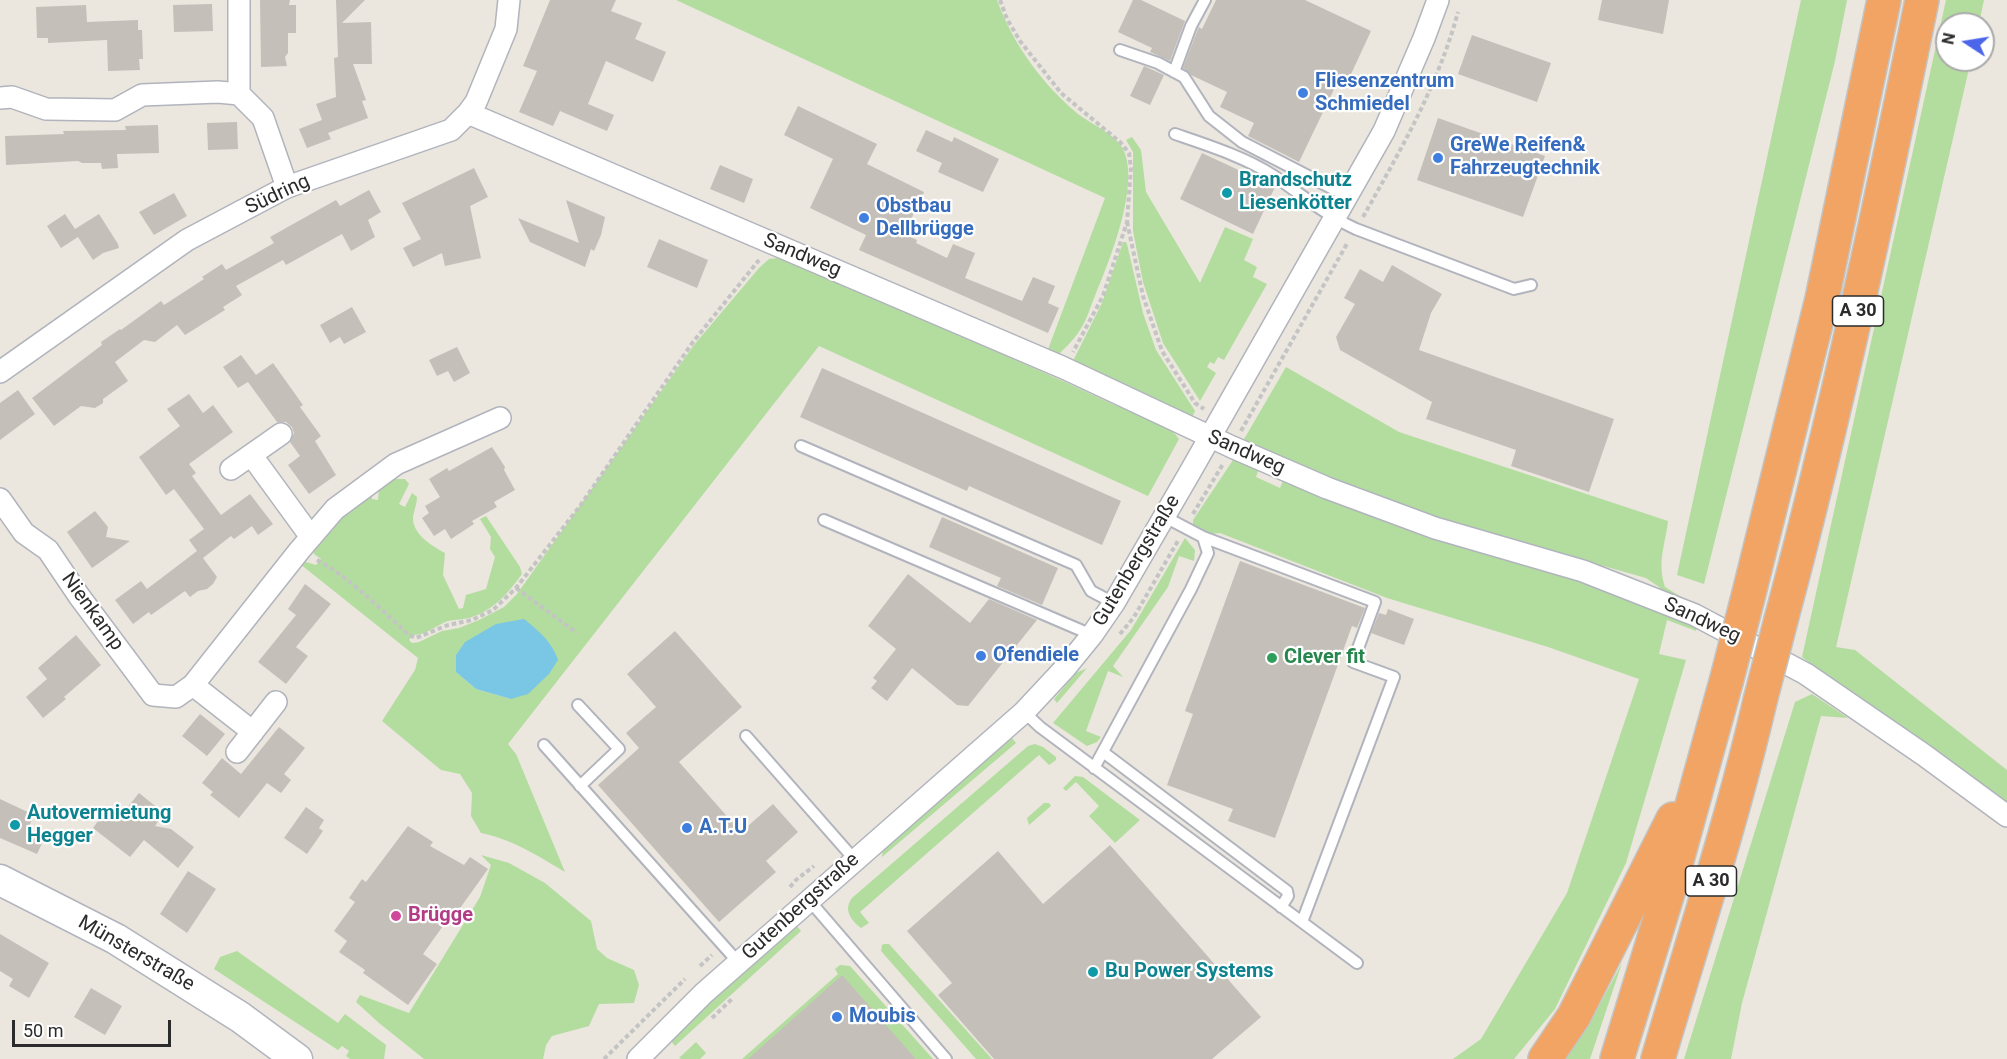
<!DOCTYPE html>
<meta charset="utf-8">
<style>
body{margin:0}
#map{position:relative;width:2007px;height:1059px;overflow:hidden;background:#ebe6de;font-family:Roboto,sans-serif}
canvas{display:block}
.north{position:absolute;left:1935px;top:12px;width:60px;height:60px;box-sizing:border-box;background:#fff;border:2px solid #aaa;border-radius:50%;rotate:282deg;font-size:16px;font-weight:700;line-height:24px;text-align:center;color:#2b2b2b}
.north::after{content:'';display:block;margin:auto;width:21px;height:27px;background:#4b65eb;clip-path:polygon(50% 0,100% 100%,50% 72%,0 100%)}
.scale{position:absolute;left:12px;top:1020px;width:159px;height:27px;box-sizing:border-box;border:3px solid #2b2b2b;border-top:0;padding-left:8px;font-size:18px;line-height:21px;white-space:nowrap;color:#2b2b2b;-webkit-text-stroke:4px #fff;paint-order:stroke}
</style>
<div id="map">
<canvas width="2007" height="1059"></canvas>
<div class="north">N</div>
<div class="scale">50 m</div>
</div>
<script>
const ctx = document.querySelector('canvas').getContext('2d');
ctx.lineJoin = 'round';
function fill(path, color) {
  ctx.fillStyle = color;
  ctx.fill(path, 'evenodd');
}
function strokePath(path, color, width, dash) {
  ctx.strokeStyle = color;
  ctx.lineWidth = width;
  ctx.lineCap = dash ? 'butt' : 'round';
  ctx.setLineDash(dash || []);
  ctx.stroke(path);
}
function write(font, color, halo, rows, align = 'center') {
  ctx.font = font + ' Roboto,sans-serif';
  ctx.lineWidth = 4.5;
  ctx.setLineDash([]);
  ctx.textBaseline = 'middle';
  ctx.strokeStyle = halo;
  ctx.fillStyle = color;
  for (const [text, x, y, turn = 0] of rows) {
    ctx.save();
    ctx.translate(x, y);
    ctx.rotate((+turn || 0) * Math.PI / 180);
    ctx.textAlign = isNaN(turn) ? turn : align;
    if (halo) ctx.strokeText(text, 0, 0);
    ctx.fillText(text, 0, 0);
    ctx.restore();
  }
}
const green = new Path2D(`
 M676,0h321c16,44 45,84 81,114 13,10 35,19 44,33 20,35 -13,115 -27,149 -5,11 -8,24 -15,34 -6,10 -16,19 -24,27l-9,-5 58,-154z
 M1801,0h46l-12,61 -131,523 -27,-9z
 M1946,0h38l-5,24h-32v36h24l-135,587 19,3 152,120v38l-157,-118 -25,-15 -23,-18z
 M1132,137l9,13 5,42 54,91 25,-56 28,12 -9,21 13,7 -4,10 14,7 -43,76 -6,-3 -4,7 -4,-2 -3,5 9,6 -16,28 -37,-58 -20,-61 -10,-51v-79l-7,-12z
 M1123,242h3l1,2 16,69 13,37 39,61 -4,8 -118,-58 29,-58z
 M778,258c110,47 221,93 330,144 24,12 55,13 71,37l-31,57 -329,-150 -311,398 8,10 49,118c-27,-16 -53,-33 -84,-39l-10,-17 1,-23 -12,-19 -19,-4 -59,-49 33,-51 3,-12 -118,-94 6,-2 10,3 5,-6 -7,-5 -1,-5 35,-41 24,-17v8l6,1 1,-12 16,-9h10l4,5 -10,20 6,3 7,-14 5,4c0,7 -3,13 -4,20 -1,17 19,29 32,36l-2,22 16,34 4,-1 3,-13 20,-6 9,-32 -5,-8 1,-12 -11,-18 6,-3 34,51 2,7c-13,18 -28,36 -50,43 -8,3 -16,2 -24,4 -12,4 -21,14 -35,14l-4,5 3,3 7,-1 23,-11 17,-3 20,-8 25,-13 13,-13 177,-249 65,-77 10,-9zM456,672l55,27 -35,-10z
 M1286,367l113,65 269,89c-3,25 -11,41 -3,66l36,22 -34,-13 -8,-9 -13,-9 -46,-13 -14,3 -205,-65 -138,-62z
 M1235,457l25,9 -4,11 24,11 3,-7 75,29 257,81 82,36 -1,4 -29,-11 -8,34 27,6 -60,203 -71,146 -41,50h-61l28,-20 86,-146 72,-214 -91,-32 -161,-49 -167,-65 -9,1 -18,-9v-5z
 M1185,538l10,12 -1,11 -15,-5 -11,31 -55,79 10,11 -15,-6 -22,60 15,6 -4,5 -10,4 -34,-23 78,-93z
 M1087,668l-30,35 -3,-4 22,-26z
 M1812,694l36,24 -27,-2 -79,287 -11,56h-47l111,-357z
 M1012,738l4,5 -134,114 1,-9z
 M1035,744l8,3 13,10v3l-7,5 -10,-10 -179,157 9,11 -8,5c-10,-8 -18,-18 -9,-30l176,-152z
 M1075,776l8,1 57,43 -25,23 -26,-27 10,-10 -23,-24 -10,9 -3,-3z
 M1044,803h5l2,3 -22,19 -2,-7z
 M481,855l28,8 36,20 46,38 6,28 10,9 27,12 5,15 -5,18 -35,1 -10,22 -37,10 -6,9 -3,14h-119l-45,-36 -23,-21 4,-7 49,18 71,-116 11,-32z
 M797,926l4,5 -126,115 -4,-5c39,-40 82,-80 126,-115z
 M884,944h5l103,115h-16l-95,-108 1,-6z
 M237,951l101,72 7,-9 41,31 -2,14h-34l-4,-3 3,-5 -7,-5 -4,4 -124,-81 6,-12z
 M1622,963l-32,96h-27l30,-42z
 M840,965l10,1 83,93h-191l96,-85 -3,-5z
 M696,1042l10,11 -6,6h-19l-2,-1z`);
const water = new Path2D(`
 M524,619c15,12 28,23 34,41l-9,14 -21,20 -17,5 -35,-10 -20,-17v-17l9,-13 31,-18z`);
const building = new Path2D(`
 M260,0h30l-1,5h7v28h-8v20l-3,4 2,9 -26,1z
 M336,0h29l-23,23 29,-1 1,42h-19l13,36 -4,1 6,17 -40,15 3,6 -24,9 -8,-19 23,-9 -6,-16 20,-7 -2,-39 4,-1z
 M550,0h66l-5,11 31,12 -7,16 31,13 -13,30 -47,-21 -18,43 26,11 -7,16 -47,-20 -7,15 -34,-14 18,-41 -14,-5z
 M1133,0h8l44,21 -15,40 -20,-9 2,-4 -34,-16z
 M1216,0h89l66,31 -25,54 -8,-4 -39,81 -51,-26 6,-13 -34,-16 7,-15 -36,-17 -8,-7 15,-39 1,-2 3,2z
 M1602,0h67l-6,34 -65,-14z
 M212,4l1,27 -39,1 -1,-27z
 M86,5l1,17 51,-2v10h4l1,29h-4l1,11 -32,1 -1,-31 -59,3v-5h-11l-1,-31z
 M1472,35l79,28 -14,39 -79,-28z
 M1144,66l20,9 -14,30 -20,-9z
 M798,106l79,38 -10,20 57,28 -20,42 13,6 -1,3 31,15 6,-14 22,9 -10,25 57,23 11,-24 22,9 -7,17 11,5 -11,25 -189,-83 7,-15 -56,-27 23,-49 -49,-24z
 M1438,118l107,38 -22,61 -106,-37z
 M237,122l1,27 -30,1 -1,-27z
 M158,125l1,28 -42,1 1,14 -16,1 -1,-6h-19l-4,-2 -72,4 -1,-29 59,-2 -1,-3 63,-1 -1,-4z
 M926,130l26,12 2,-5 45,22 -16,33 -45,-20 4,-9 -26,-12z
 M1202,153l73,34 -22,47 -73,-35z
 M720,165l33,14 -9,24 -34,-14z
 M474,168l14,29 -18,9 11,52 -36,8 -3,-13 -29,14 -10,-19 18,-9 -19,-36z
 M369,190l12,22 -13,8 7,17 -24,14 -9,-17 -56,31 -3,-5 -47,26 6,9 -19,12 2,3 -40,25 -8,-10 -22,17 -11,-2 -29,22 13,19 -25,18v4l-8,5 -14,-2 -27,20 -22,-28 70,-53 -1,-3 19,-13 1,1 40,-29 3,4 40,-26 -2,-2 20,-13 4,6 48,-27 -4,-6 66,-37 4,6z
 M174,193l13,23 -33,19 -15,-23z
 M566,200l39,17 -4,18 -7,16 -3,-2 -6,18 -55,-25 -12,-24 61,25z
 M65,214l10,15 24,-15 19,30 1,4 -16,5 -10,7 -15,-23 -17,11 -14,-22z
 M659,239l49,21 -11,28 -50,-21z
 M1392,265l50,29 -11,19 -12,37 195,69 -25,73 -78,-26 5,-16 -90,-31 6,-17 -92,-52 -4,-13 19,-33 -11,-6 16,-29 23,13z
 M352,307l14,25 -22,12 -4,-7 -10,6 -10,-18z
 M457,347l13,26 -16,9 -6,-11 -11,5 -8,-16z
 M241,355l15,20 17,-12 30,42 -3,2 21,29 -6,5 21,34 -27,19 -21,-29 12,-9 -10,-14 4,-9 -2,-6 -6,-5h-9l-29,-40 -10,6 -15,-21z
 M822,368l299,133 -19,44 -133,-59 -2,5 -167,-74z
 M18,390l17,24 -35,26v-37z
 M189,394l14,19 10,-8 20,27 -44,32 7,9 -4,3 29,39 29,-21 23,30 -15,11 -6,-9 -18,13 -3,-3 -28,22 14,19 -4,7 -6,5 -9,2 -8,6 -5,-6 -34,24 -2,-3 -16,12 -18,-24 26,-19 6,8 50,-38 -8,-11 15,-11 -30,-40 -8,6 -27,-38 41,-31 -13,-17z
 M492,447l13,20 -1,3 11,20 -21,12 3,5 -25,14 2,3 -23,15 -6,-10 -11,7 -12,-18 7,-5 -4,-7 15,-9 -11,-18 18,-11 2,3z
 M95,511l13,16 -2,10 24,4 -38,27 -25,-36z
 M942,517l116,51 -16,37 -45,-19 4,-8 -72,-31z
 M1240,561l125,47 -8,20 -5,-2 -77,212 -47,-17 5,-12 -66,-24 26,-71 -8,-3z
 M908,574l62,49 19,-24 48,21 -69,86 -11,-1 -45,-37 -25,33 -16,-13 6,-7 -4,-3 23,-29 -28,-23z
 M305,584l26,20 -35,43 12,9 -22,28 -28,-22 38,-47 -8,-6z
 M1388,609l26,10 -10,26 -33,-12 8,-20 7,2z
 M675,631l67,76 -63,55 62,70 32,-28 25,28 -32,29 10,11 -57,50 -121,-137 41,-37 -13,-15 30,-26 -29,-33z
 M76,635l25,30 -37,32 2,2 -23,19 -17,-21 21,-18 -9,-11z
 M200,714l25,20 -18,22 -25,-20z
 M279,727l26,21 -21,26 7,6 -10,13 -14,-10 -28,35 -29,-23 3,-3 -11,-9 20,-25 19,16z
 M139,793l25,20 -9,13 16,3 23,18 -16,21 -34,-28 -14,17 -37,-29 11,-15 12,9 2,-3 -2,-2 3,1z
 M0,799l34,16 -6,14 17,8 -8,17 -37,-16z
 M306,807l18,13 -5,8 4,3 -16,23 -23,-16z
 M408,826l25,16 -3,4 34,19 6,-8 18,12 -30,42 -3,-2 -32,45 14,10 -29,41 -45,-32 2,-3 -26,-18 8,-11 -13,-10 21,-29 -6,-4 13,-19 4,3z
 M1110,845l151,172 -49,42h-218l-56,-64 14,-12 -45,-52 91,-80 45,53z
 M188,871l28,18 -29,44 -27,-19z
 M0,934l49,29 -20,35 -20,-12 4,-7 -13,-8z
 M842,975l74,84h-168z
 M91,988l31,18 -17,29 -31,-18z`);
const path = new Path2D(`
 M1000,0l7,19 13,22 41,52 59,49 9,11 2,15 -4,54 -24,74 -30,56
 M1363,217c37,-66 75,-131 95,-205
 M1127,222l16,74 19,55 33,52 9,6
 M1241,431l107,-189
 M1193,514l30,-50
 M317,560c35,19 63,49 92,75l7,3 32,-13 24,-5 21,-10 23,-22 64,-82 113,-164 66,-82
 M516,588l61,45
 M1120,634l14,-17 45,-78
 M790,887l6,-7 18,-14
 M700,966l12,-11
 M712,1018l21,-20
 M604,1059l81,-80`);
const service = new Path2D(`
 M1120,50l38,13 26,14 25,39 33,26 105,54
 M1174,72l17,-46 14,-26
 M1175,134c32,11 70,23 99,42 27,18 51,39 82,53l158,60 17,-4
 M801,446l275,119 15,26 23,12
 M824,520l268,115
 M1203,537l172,65 -22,60 41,15 -92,245
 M578,705l41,44 -39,37
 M1024,712l16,15 317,236
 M746,736l108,123
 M544,745l194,217
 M1103,752l184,139 1,5 -7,11
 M1094,768l97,-179 17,-36 -5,-16 -38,-20
 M809,900l137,159`);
const minor = new Path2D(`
 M239,0v94
 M0,98l12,-1 34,12 69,1 27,-15 76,-3 21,2 24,24 24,69
 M468,113l596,255 168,79 95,41 108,40 148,43 112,44 111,59 118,81 83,61
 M0,372l187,-132 100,-53 164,-57 17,-17 8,-11 30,-73 3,-29
 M252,456l59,81
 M231,469l50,-35
 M0,499l24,34 24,17 31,46 74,99 23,2 17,-12 106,-134 36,-42 61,-45 104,-46
 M193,685l60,47
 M237,752l39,-50
 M638,1059l66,-66 320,-281 42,-45 26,-32 22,-32 75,-129 195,-343 40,-93 14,-38`);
const secondary = new Path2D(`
 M0,880l116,59 124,78 57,42`);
const motorway = new Path2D(`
 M1747,601l75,-302 62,-299
 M1781,620c55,-205 99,-412 141,-620
 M1545,1059l29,-43 99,-197
 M1617,1059l50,-163 59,-214
 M1658,1059c35,-119 74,-237 102,-358`);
const motorwayBridge = new Path2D(`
 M1726,682l21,-81
 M1760,701l21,-81`);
const markers = [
 [1303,93,6,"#3f7fe0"],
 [1438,158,6,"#3f7fe0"],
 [1227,193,6,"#0f9aa8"],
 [864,218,6,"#3f7fe0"],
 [981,656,6,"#3f7fe0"],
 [1272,658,6,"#2e9e5b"],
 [15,825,6,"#0f9aa8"],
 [687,828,6,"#3f7fe0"],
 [396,916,6,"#d1479c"],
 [1093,972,6,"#0f9aa8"],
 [837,1017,6,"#3f7fe0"]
];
const shields = [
 [1858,311,51],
 [1711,881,51]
];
const shieldNames = [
 ["A 30",1858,311],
 ["A 30",1711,881]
];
const shopNames = [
 ["Fliesenzentrum",1315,82],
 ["Schmiedel",1315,105],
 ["GreWe Reifen&",1450,146],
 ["Fahrzeugtechnik",1450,169],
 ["Obstbau",876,207],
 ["Dellbrügge",876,230],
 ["Ofendiele",993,656],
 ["A.T.U",699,828],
 ["Moubis",849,1017]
];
const cultureNames = [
 ["Brandschutz",1239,181],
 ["Liesenkötter",1239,204],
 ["Autovermietung",27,814],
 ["Hegger",27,837],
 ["Bu Power Systems",1105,972]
];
const streetNames = [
 ["Südring",278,195,-25],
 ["Sandweg",802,256,23],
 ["Sandweg",1246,453,24],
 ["Gutenbergstraße",1137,561,-59],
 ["Nienkamp",92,612,54],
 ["Sandweg",1702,621,25],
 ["Gutenbergstraße",801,907,-42],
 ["Münsterstraße",136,954,30]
];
const leisureNames = [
 ["Clever fit",1284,658]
];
const hotelNames = [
 ["Brügge",408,916]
];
fill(green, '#b3dd9f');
fill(water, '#7ac6e5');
fill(building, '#c4c0b9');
strokePath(service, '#b1b4bd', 14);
strokePath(minor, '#b1b4bd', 24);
strokePath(secondary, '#b1b4bd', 33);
strokePath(motorway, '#c4c4c4', 36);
strokePath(path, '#c4c4c4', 4, [4.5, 3]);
strokePath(service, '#fff', 10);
strokePath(minor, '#fff', 21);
strokePath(secondary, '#fff', 30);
strokePath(motorway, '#f1a463', 33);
strokePath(motorwayBridge, '#c4c4c4', 36, []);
strokePath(motorwayBridge, '#f1a463', 33);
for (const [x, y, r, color] of markers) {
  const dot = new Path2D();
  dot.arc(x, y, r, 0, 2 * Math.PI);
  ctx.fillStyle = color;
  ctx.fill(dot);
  strokePath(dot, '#fff', 2);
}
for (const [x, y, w] of shields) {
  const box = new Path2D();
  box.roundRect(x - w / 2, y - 15, w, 30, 4.5);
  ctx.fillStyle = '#fff';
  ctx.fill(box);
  strokePath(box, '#2b2b2b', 1.5);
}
write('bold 18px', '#2b2b2b', null, shieldNames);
write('bold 20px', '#366cbe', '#fff', shopNames, 'left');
write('bold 20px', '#0d838f', '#fff', cultureNames, 'left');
write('20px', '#2b2b2b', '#fff', streetNames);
write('bold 20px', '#27864d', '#fff', leisureNames, 'left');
write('bold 20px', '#b23c85', '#fff', hotelNames, 'left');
</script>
